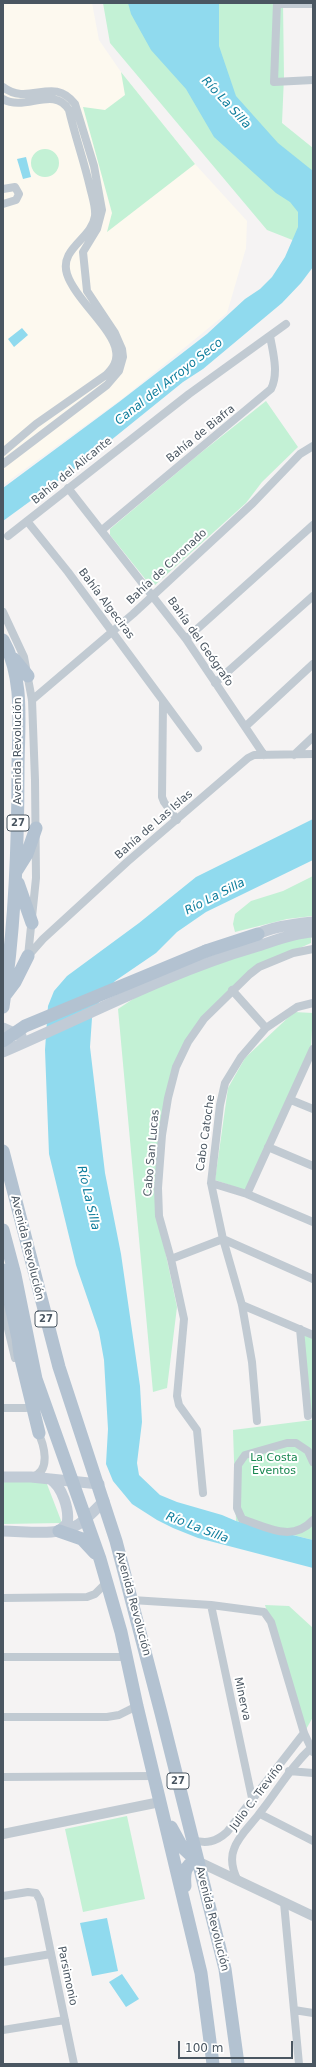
<!DOCTYPE html>
<meta charset="utf-8">
<style>
body{margin:0}
#map{position:relative;width:316px;height:2067px;overflow:hidden;background:#f5f3f3;font-family:"DejaVu Sans",sans-serif}
canvas{display:block}
.frame{position:absolute;inset:0;border:4px solid #4a5661;pointer-events:none}
.scale{position:absolute;left:178px;top:2041px;width:115px;height:18px;box-sizing:border-box;border:2px solid #4a5661;border-top:0;padding-left:5px;font-size:12px;line-height:14px;white-space:nowrap;color:#4a5661;-webkit-text-stroke:3px #fff;paint-order:stroke}
</style>
<div id="map">
<canvas width="316" height="2067"></canvas>
<div class="frame"></div>
<div class="scale">100 m</div>
</div>
<script>
const ctx = document.querySelector('canvas').getContext('2d');
ctx.lineJoin = 'round';
function fill(path, color) {
  ctx.fillStyle = color;
  ctx.fill(path, 'evenodd');
}
function strokePath(path, color, width, dash) {
  ctx.strokeStyle = color;
  ctx.lineWidth = width;
  ctx.lineCap = dash ? 'butt' : 'round';
  ctx.setLineDash(dash || []);
  ctx.stroke(path);
}
function write(font, color, halo, rows, align = 'center') {
  ctx.font = font + ' "DejaVu Sans",sans-serif';
  ctx.lineWidth = 4;
  ctx.setLineDash([]);
  ctx.textBaseline = 'middle';
  ctx.strokeStyle = halo;
  ctx.fillStyle = color;
  for (const [text, x, y, turn = 0] of rows) {
    ctx.save();
    ctx.translate(x, y);
    ctx.rotate((+turn || 0) * Math.PI / 180);
    ctx.textAlign = isNaN(turn) ? turn : align;
    if (halo) ctx.strokeText(text, 0, 0);
    ctx.fillText(text, 0, 0);
    ctx.restore();
  }
}
const commercial = new Path2D(`
 M3,3h89l7,37 22,32 74,92 52,57 -1,27 -19,65 -104,85 -120,87z`);
const green = new Path2D(`
 M103,3h180l1,74 -2,46 31,25v103l-18,-10 -28,-11 -157,-187z
 M121,72l74,92 -88,68 5,-19 -29,-106 22,3 20,-15z
 M31 163a14 14 0 1 1 28 0a14 14 0 1 1-28 0Z
 M266,401l32,46 -36,35 -16,21 -91,82h-5l-40,-50v-6l88,-74z
 M313,876v40l-26,3 -52,13 -2,-8 2,-10 16,-13 32,-10z
 M311,930v13l-56,25 -52,49 -29,50 -19,136 22,104 -10,81 -14,4 -35,-383 33,-22z
 M294,1012l19,1 -2,34 -64,144 -32,-11 13,-92 17,-30z
 M303,1334l10,5v201l-77,-19 -3,-91 79,-10z
 M3,1479h42l17,44 -59,1z
 M265,1605l24,1 24,22v89l-9,16z
 M127,1816l18,83 -62,13 -18,-83z`);
const water = new Path2D(`
 M128,3h91v43l17,50 42,47 35,28v96l-12,16 -19,20 -79,66 -20,13 -99,80 -81,59v-33l116,-86 88,-68 38,-35 15,-10 12,-12 13,-20 13,-30v-15l-8,-10 -14,-9 -62,-56 -28,-48 -35,-39 -20,-36z
 M26,157l5,20 -8,2 -6,-20z
 M22,328l6,7 -14,12 -6,-8z
 M313,819v41l-107,52 -29,20 -21,21 -41,28 -15,19 -8,18 -2,29 15,126 16,81 19,132 2,36 -5,41 2,12 21,20 17,7 45,13 14,6 77,19v28l-115,-30 -25,-10 -16,-8 -25,-16 -19,-23 -7,-17 2,-35 -4,-69 -5,-28 -23,-67 -27,-111 -4,-104 3,-44 6,-15 13,-15 72,-53 57,-46z
 M107,1918l11,53 -26,5 -12,-53z
 M122,1974l17,25 -13,8 -17,-25z`);
const minor = new Path2D(`
 M277,3l-3,79 39,-2
 M277,4h36
 M3,87c26,20 50,-12 72,17l19,62 8,44 -5,19 -14,23 4,39 28,42 7,16 1,8 -4,14 -12,14 -104,79
 M3,99c22,13 51,-14 66,11 6,26 15,51 21,77 2,9 6,20 5,29 -3,23 -36,32 -28,58 8,25 47,56 49,77 2,10 -3,17 -10,24l-70,49 -33,28
 M3,189l12,-2 4,7 -3,6 -13,4
 M68,488l118,151 78,116
 M27,521l41,51 130,176
 M102,530l169,-141c8,-16 2,-36 -1,-53
 M8,536l181,-142 97,-70
 M3,612l21,45 8,43 3,80 1,98 -8,78
 M186,639l127,-114
 M215,683l98,-87
 M32,700l101,-86 120,-111 47,-49 13,-8
 M163,702l-1,95 2,5 13,18
 M246,726l67,-62
 M294,755l19,-18
 M28,956l15,-17 84,-77 121,-104 6,-3 59,-1
 M232,990l34,38
 M291,1100l22,9
 M268,1147l45,19
 M211,1183l36,11 66,28
 M247,1194l66,-145
 M171,1259l52,-20 90,40
 M242,1305l71,30
 M3,1308l12,50
 M300,1329l8,87
 M3,1408h23
 M257,1421l-5,-59 -10,-57 -19,-66 -12,-56 9,-78 5,-22 16,-26 25,-29 31,-21 16,-4
 M313,1462l-5,-11 -12,-8h-9l-42,12 -7,10 -1,43 5,11c25,8 50,24 71,1
 M32,1477c20,-6 12,-33 5,-47
 M203,1493l-6,-63 -18,-25 -2,-9 7,-77 -13,-60 -12,-43 -1,-28 4,-53 6,-37 8,-31 12,-25 16,-23 46,-45 9,-7 34,-14 20,-4
 M3,1598l84,-1 8,-3 12,-12
 M132,1600l79,5 53,7 7,10 33,111 9,19
 M211,1605l41,193
 M3,1657h124
 M3,1717h104l12,-2 18,-9
 M289,1771l24,2
 M3,1777l152,-1
 M260,1814l53,27
 M193,1840c13,4 23,2 34,-8l77,-99
 M238,1881c-5,-10 -8,-22 -4,-32 4,-13 17,-24 25,-35 18,-22 31,-47 53,-67
 M3,1896l25,-4 8,1 4,7 34,164
 M284,1903l15,161
 M3,1962l48,-8
 M294,2010l19,3
 M3,2030l62,-10`);
const tertiary = new Path2D(`
 M3,1834l157,-32
 M197,1861l116,55`);
const secondary = new Path2D(`
 M252,937c16,-10 42,-13 61,-15
 M3,1028l18,8
 M3,1052c82,-35 166,-80 252,-105 19,-6 38,-14 58,-15
 M3,1477h28l68,7
 M50,1479c12,7 20,31 17,45l-8,7
 M3,1531c23,0 56,6 76,-7 9,-6 17,-15 25,-23`);
const primary = new Path2D(`
 M3,640c22,39 15,87 15,131 0,79 -3,157 -15,236
 M14,659l14,17
 M17,870l10,-16 9,-26
 M18,883l14,40
 M206,951l52,-17
 M6,994l9,-12 13,-26
 M3,1151l56,216 57,174 45,172 64,256 13,95
 M3,1230l12,45 21,104 64,180 21,73 16,74 64,267 12,91
 M3,1270l15,68 2,17 19,78
 M59,1531l23,8 13,14
 M171,1827l11,20 15,14
 M185,1886c-1,-11 -1,-22 12,-25`);
const primaryBridge = new Path2D(`
 M3,1041l22,-15 181,-75`);
const shields = [
 [18,823,22],
 [46,1319,22],
 [178,1781,22]
];
const shieldNames = [
 ["27",18,823],
 ["27",46,1319],
 ["27",178,1781]
];
const streetNames = [
 ["Bahía de Biafra",201,434,-39],
 ["Bahía del Alicante",72,471,-39],
 ["Bahía de Coronado",167,567,-43],
 ["Bahía Algeciras",106,604,53],
 ["Bahía del Geógrafo",200,642,55],
 ["Avenida Revolución",18,751,-90],
 ["Bahía de Las Islas",154,825,-41],
 ["Cabo Catoche",206,1133,-82],
 ["Cabo San Lucas",152,1153,-85],
 ["Avenida Revolución",27,1248,76],
 ["Avenida Revolución",133,1604,75],
 ["Minerva",242,1699,78],
 ["Julio C. Treviño",257,1797,-53],
 ["Avenida Revolución",212,1919,76],
 ["Parsimonio",67,1976,78]
];
const parkNames = [
 ["La Costa",274,1458],
 ["Eventos",274,1471]
];
const waterNames = [
 ["Río La Silla",226,103,47],
 ["Canal del Arroyo Seco",169,382,-38],
 ["Río La Silla",215,897,-27],
 ["Río La Silla",88,1198,77],
 ["Río La Silla",197,1528,21]
];
fill(commercial, '#fdf9ef');
fill(green, '#c3f1d5');
fill(water, '#90daee');
strokePath(minor, '#c1cad2', 8);
strokePath(tertiary, '#c1cad2', 10);
strokePath(secondary, '#c1cbd6', 11);
strokePath(primary, '#b3c2d1', 13);
strokePath(primaryBridge, '#b3c2d1', 13);
for (const [x, y, w] of shields) {
  const box = new Path2D();
  box.roundRect(x - w / 2, y - 8, w, 16, 3);
  ctx.fillStyle = '#fff';
  ctx.fill(box);
  strokePath(box, '#4a5661', 1);
}
write('bold 10px', '#4a5661', null, shieldNames);
write('11px', '#4a5661', '#fff', streetNames);
write('11px', '#17864f', '#fff', parkNames);
write('italic 12px', '#0c7c9b', '#fff', waterNames);
</script>
